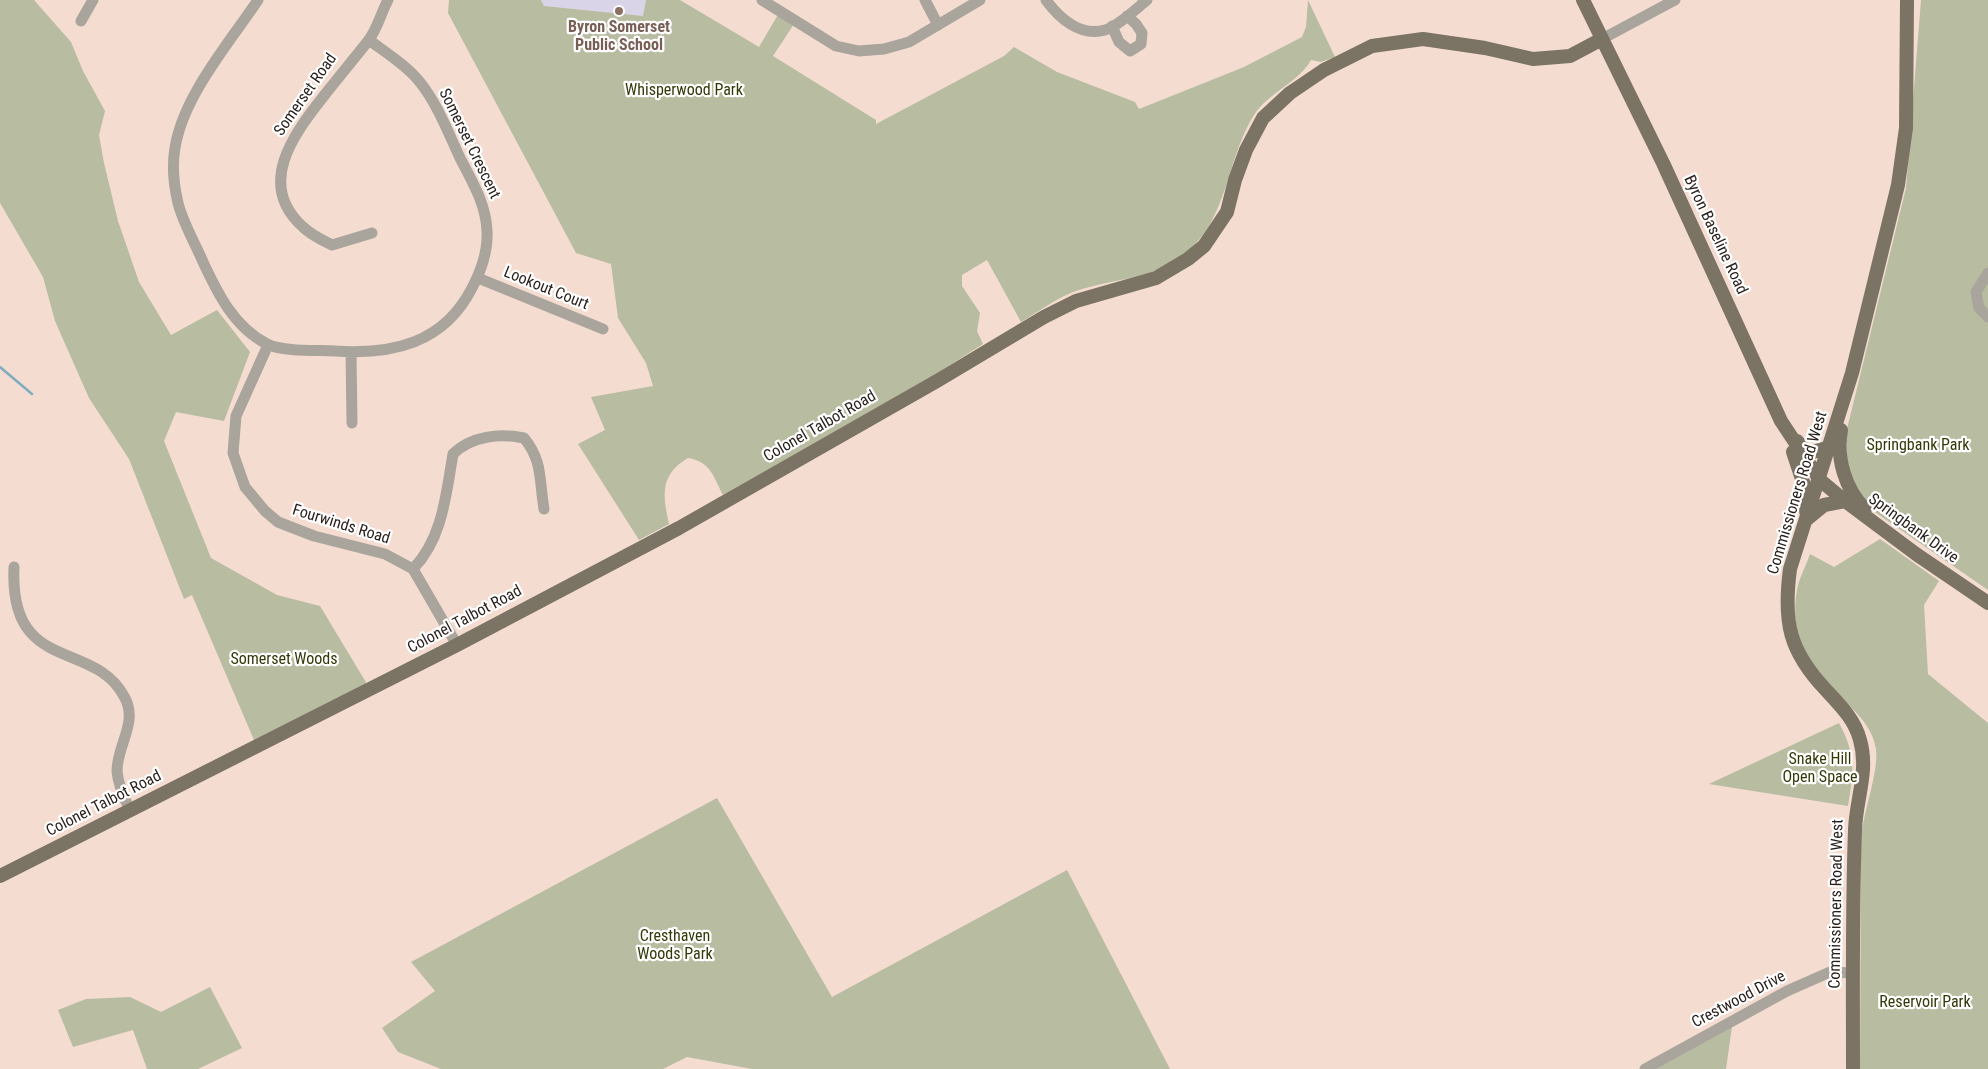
<!DOCTYPE html>
<style>
body{margin:0}
canvas{display:block;background:#f4dcd1}
</style>
<canvas width="1988" height="1069"></canvas>
<script>
const ctx = document.querySelector('canvas').getContext('2d');
ctx.lineJoin = 'round';
function fill(path, color) {
  ctx.fillStyle = color;
  ctx.fill(path, 'evenodd');
}
function strokePath(path, color, width, dash) {
  ctx.strokeStyle = color;
  ctx.lineWidth = width;
  ctx.lineCap = dash ? 'butt' : 'round';
  ctx.setLineDash(dash || []);
  ctx.stroke(path);
}
function write(font, color, halo, rows, align = 'center') {
  ctx.font = font + ' "Roboto Condensed",sans-serif';
  ctx.lineWidth = 4.5;
  ctx.setLineDash([]);
  ctx.textBaseline = 'middle';
  ctx.strokeStyle = halo;
  ctx.fillStyle = color;
  for (const [text, x, y, turn = 0] of rows) {
    ctx.save();
    ctx.translate(x, y);
    ctx.rotate((+turn || 0) * Math.PI / 180);
    ctx.textAlign = isNaN(turn) ? turn : align;
    if (halo) ctx.strokeText(text, 0, 0);
    ctx.fillText(text, 0, 0);
    ctx.restore();
  }
}
const education = new Path2D(`
 M541,0h105l-3,16 -99,-10z`);
const green = new Path2D(`
 M0,0h34l37,42 12,29 22,40 -6,24 5,28 14,58 21,61 32,53 46,-25 33,42 -26,69 -48,-9 -12,29 47,117 66,37 43,11 47,78 -113,56 -62,-145 -8,4 -55,-140 -40,-61 -34,-77 -12,-44 -43,-74z
 M449,0h92l3,6 99,10 3,-16h34l79,47 20,-34 17,8 -23,35 103,64v4l128,-68 10,-9 43,25 78,30 4,7 105,-42 58,-30 4,-10 2,-27 27,57 -14,5 -10,-2c-13,23 -42,32 -57,55 -29,46 -25,107 -73,142 -31,23 -72,22 -108,35 -18,7 -35,20 -52,30l-34,-62 -25,15v11l18,27 -3,18 6,13 -49,31 -211,120c-10,-19 -12,-33 -35,-37 -29,17 -25,38 -19,66l-30,16 -61,-96 27,-14 -14,-33 62,-11 -7,-23 -28,-45 -7,-54 -35,-11 -128,-240z
 M1921,0h67v590l-119,-82 -22,-35v-44l59,-241z
 M1880,539l59,42 -15,24 4,69 60,49v346h-128l1,-230c2,-27 18,-67 15,-90 -4,-25 -24,-41 -42,-57 -6,-6 -15,-12 -19,-18 -18,-23 -23,-56 -18,-84 2,-12 9,-24 13,-36l24,13z
 M1839,723c17,31 15,49 9,83l-139,-22z
 M717,798l115,199 235,-127 103,199h-418l-65,-12 -24,12h-222l-43,-17 -16,-24 53,-37 -24,-29z
 M210,987l32,61 -44,21h-51l-14,-39 -60,17 -15,-37 28,-11 44,-2 31,15z
 M1732,1027l-6,42h-70z`);
const stream = new Path2D(`
 M0,367l32,27`);
const minor = new Path2D(`
 M258,0c-28,42 -75,96 -83,148 -3,17 -1,38 3,55 5,20 17,40 25,59 15,32 31,65 64,82 16,8 50,6 68,7 58,4 109,-8 137,-63 9,-17 16,-38 15,-57 -1,-27 -15,-50 -27,-73 -12,-26 -23,-55 -41,-77 -13,-16 -34,-29 -50,-41
 M762,0l74,46 23,5 25,-2 25,-7 71,-42
 M925,0l13,25
 M1046,0c13,18 34,37 59,30 12,-3 32,-22 42,-30
 M81,21l12,-21
 M1112,26l7,16 11,9 11,-7 1,-11 -6,-9 -9,-8
 M1602,39l73,-39
 M372,233l-40,12c-10,-5 -21,-10 -29,-18 -47,-42 -10,-92 20,-130 15,-19 30,-37 45,-56 9,-11 13,-28 20,-41
 M1988,273l-12,19 3,16 9,9
 M478,278l125,51
 M268,345l-32,71 -3,37 12,34 20,24 13,11 36,14 71,18 28,15 44,76
 M351,352l1,71
 M14,567c-5,109 81,71 111,131 13,25 -8,47 -8,73 1,14 7,27 13,39
 M413,569c30,-31 33,-75 40,-115 18,-18 47,-21 71,-16 19,23 15,42 20,71
 M1645,1069l142,-78 43,-19 22,1`);
const major = new Path2D(`
 M1583,0l80,163 118,258 39,59 25,21 71,53 72,49
 M1841,430c-5,28 4,59 24,79
 M1797,441l9,11h7l17,-5
 M1793,452l13,39v20
 M1807,519l17,-14 21,-4
 M0,876l457,-231 222,-117 258,-147 107,-64 32,-16 80,-23 32,-19 16,-13 23,-34 8,-32 11,-30 17,-32 27,-25 34,-23 48,-24 51,-7 62,9 48,11 37,-3 32,-17
 M1853,1069c0,-80 -1,-160 2,-239 1,-31 14,-59 5,-90 -5,-20 -20,-35 -34,-50 -37,-39 -43,-68 -36,-121l62,-196 46,-188 8,-57 1,-128`);
const markers = [
 [619,11,5,"#8d6e63"]
];
const educationNames = [
 ["Byron Somerset",619,28],
 ["Public School",619,46]
];
const parkNames = [
 ["Whisperwood Park",684,91],
 ["Springbank Park",1918,446],
 ["Somerset Woods",284,660],
 ["Snake Hill",1820,760],
 ["Open Space",1820,778],
 ["Cresthaven",675,937],
 ["Woods Park",675,955],
 ["Reservoir Park",1925,1003]
];
const streetNames = [
 ["Somerset Road",306,95,-55],
 ["Somerset Crescent",469,144,64],
 ["Byron Baseline Road",1715,235,65],
 ["Lookout Court",546,289,22],
 ["Colonel Talbot Road",820,427,-30],
 ["Commissioners Road West",1798,493,-73],
 ["Fourwinds Road",341,525,17],
 ["Springbank Drive",1913,529,36],
 ["Colonel Talbot Road",465,620,-28],
 ["Colonel Talbot Road",104,804,-27],
 ["Commissioners Road West",1837,904,-89],
 ["Crestwood Drive",1739,1000,-28]
];
fill(education, '#dad4e9');
fill(green, '#b8bca1');
strokePath(stream, '#80adbe', 2.5);
strokePath(minor, '#aaa59c', 11);
strokePath(major, '#7b7363', 14);
for (const [x, y, r, color] of markers) {
  const dot = new Path2D();
  dot.arc(x, y, r, 0, 2 * Math.PI);
  ctx.fillStyle = color;
  ctx.fill(dot);
  strokePath(dot, '#fff', 2);
}
write('bold 16px', '#785e54', '#fff', educationNames);
write('16px', '#343807', '#fff', parkNames);
write('16px', '#281f1b', '#fff', streetNames);
</script>
